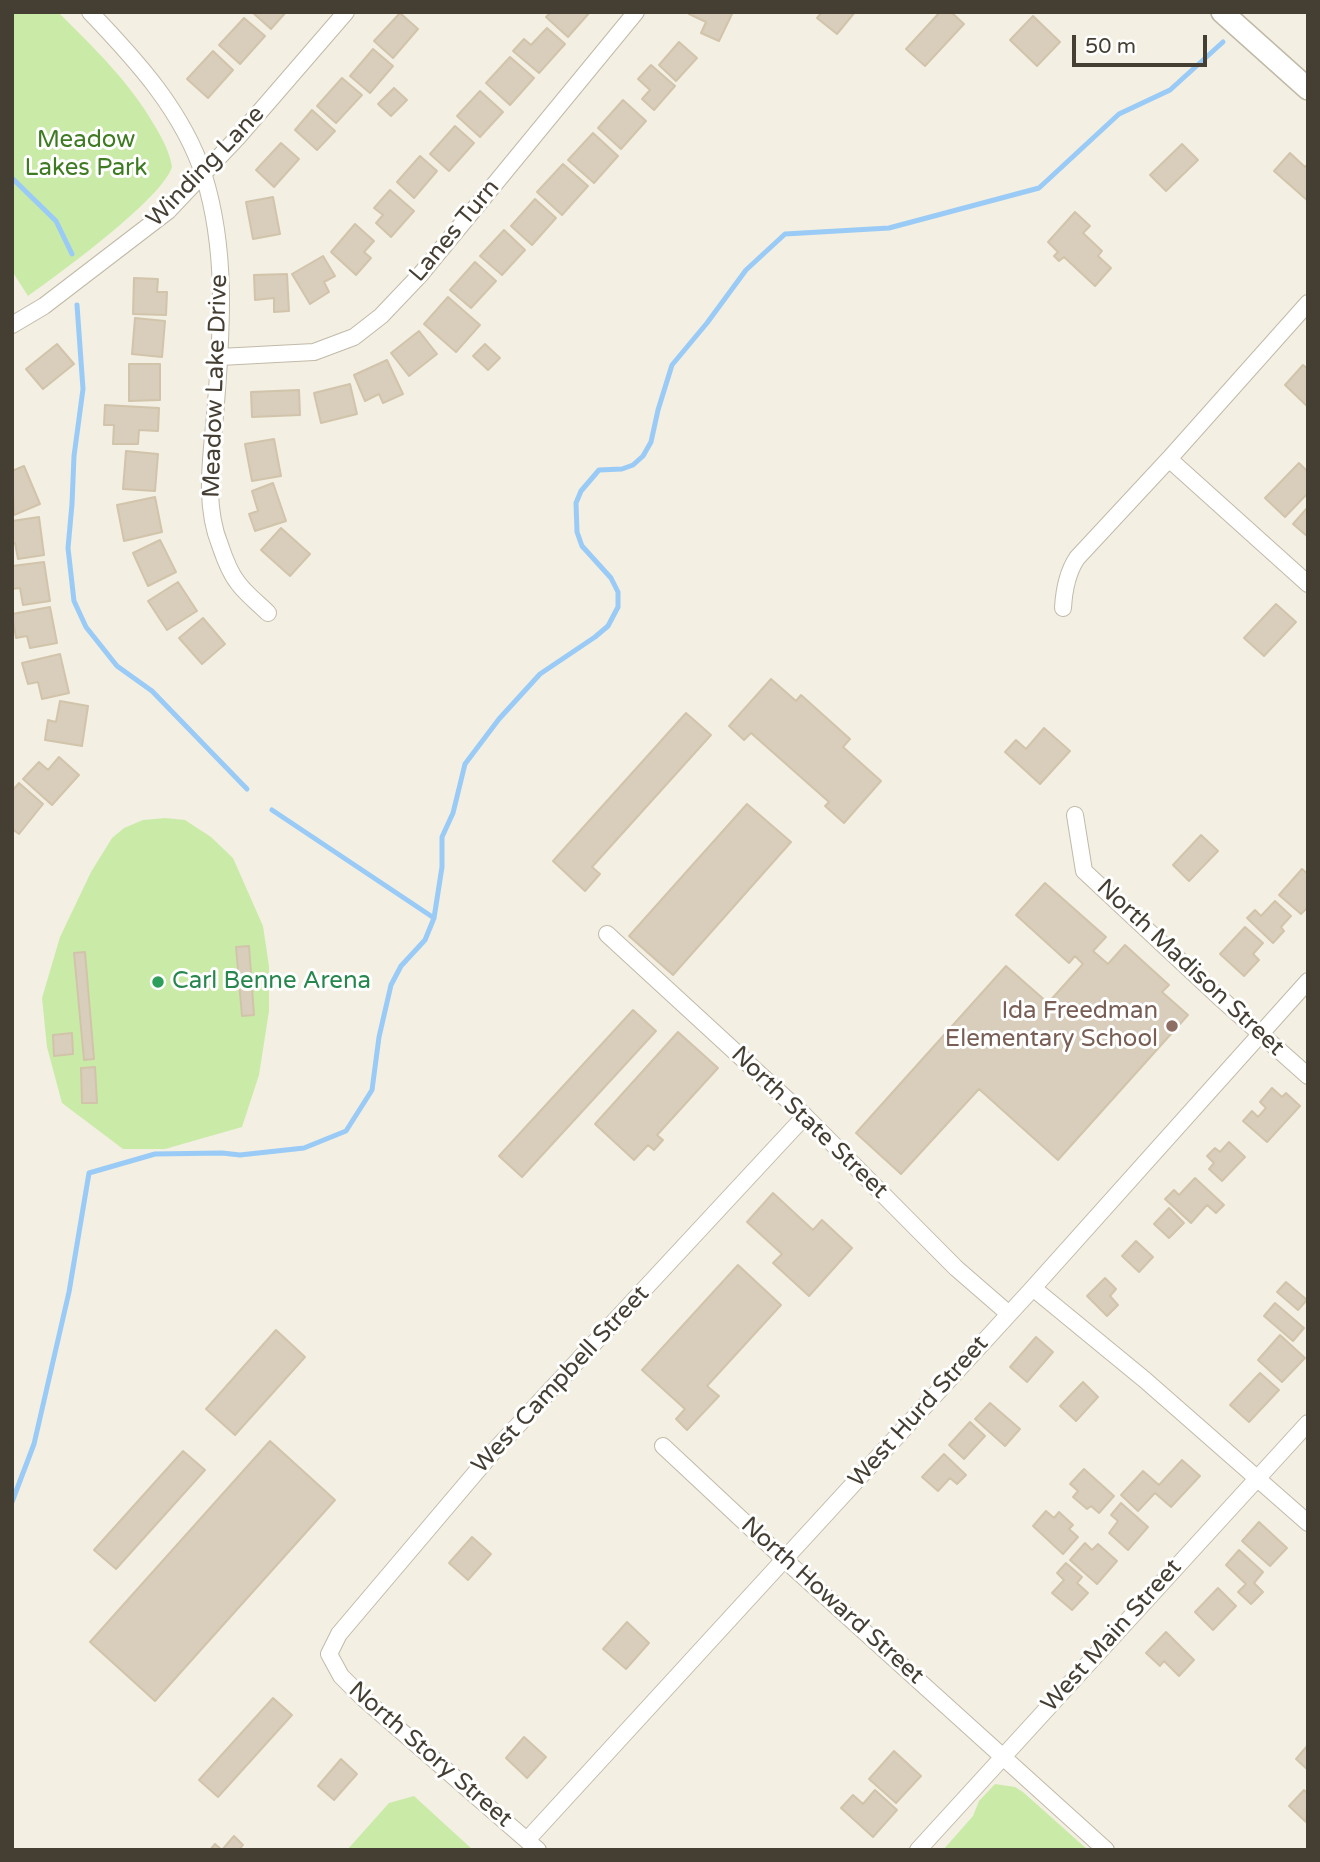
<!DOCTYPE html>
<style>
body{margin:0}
#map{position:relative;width:1320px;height:1862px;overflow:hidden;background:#f3efe3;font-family:"Varela Round",sans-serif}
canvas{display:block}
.frame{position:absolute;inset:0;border:14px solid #453f33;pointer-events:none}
.scale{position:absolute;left:1072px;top:35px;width:135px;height:32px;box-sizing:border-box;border:4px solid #453f33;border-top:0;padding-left:9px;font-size:21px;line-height:24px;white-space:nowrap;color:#453f33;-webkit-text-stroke:5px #fff;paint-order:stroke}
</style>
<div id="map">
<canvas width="1320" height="1862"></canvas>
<div class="frame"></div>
<div class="scale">50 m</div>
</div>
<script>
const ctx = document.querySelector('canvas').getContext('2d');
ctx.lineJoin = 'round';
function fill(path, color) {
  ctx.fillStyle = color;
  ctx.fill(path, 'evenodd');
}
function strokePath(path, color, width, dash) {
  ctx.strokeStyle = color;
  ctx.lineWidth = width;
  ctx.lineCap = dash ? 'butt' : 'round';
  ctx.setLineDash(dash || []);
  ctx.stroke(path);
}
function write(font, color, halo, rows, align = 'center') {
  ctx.font = font + ' "Varela Round",sans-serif';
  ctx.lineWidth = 6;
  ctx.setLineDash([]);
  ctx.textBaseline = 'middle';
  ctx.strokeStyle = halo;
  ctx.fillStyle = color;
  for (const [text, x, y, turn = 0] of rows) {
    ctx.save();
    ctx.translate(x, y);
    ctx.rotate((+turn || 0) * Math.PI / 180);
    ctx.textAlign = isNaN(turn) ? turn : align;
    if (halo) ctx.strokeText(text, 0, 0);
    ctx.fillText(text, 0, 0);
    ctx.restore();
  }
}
const green = new Path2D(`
 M12,12h46c36,36 73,71 98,116 7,12 14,25 16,39 -10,32 -113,107 -144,129l-16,-25z
 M165,818l20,2 26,17 22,21 30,68 6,40v45l-10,64 -17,52 -77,22h-42l-61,-46 -15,-56 -5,-49 18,-61 31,-65 21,-34 12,-10 19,-8z
 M995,1784l20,3 8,5 65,58h-145l30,-34 6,-15z
 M414,1796l59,54h-126l42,-47z`);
const stream = new Path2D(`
 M12,178l44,43 16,33
 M77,305l6,84 -9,67 -2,48 -4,44 6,53 12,26 31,39 35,25 95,98
 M272,810l162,108
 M12,1502l22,-58 35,-152 20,-119 66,-19 67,-1 18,2 64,-7 42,-17 26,-41 7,-53 12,-52 10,-19 24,-26 9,-22 8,-51v-30l11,-24 12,-49 34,-45 41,-45 55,-37 13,-11 10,-19v-15l-7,-14 -29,-32 -5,-14 -1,-29 5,-12 18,-21 23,-1 11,-4 10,-9 8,-14 7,-32 14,-45 35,-42 39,-53 39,-36 104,-6 150,-40 80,-74 51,-24 53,-48`);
const building = new Path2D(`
 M252,12h34l-15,17z
 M551,12h39l-22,25 -22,-20z
 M690,12h39l3,2 -13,27 -18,-8 5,-11 -17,-8z
 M822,12h33l-18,22 -20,-16z
 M940,12h11l13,12 -39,42 -19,-17z
 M400,13l18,16 -25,29 -19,-17z
 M1033,16l27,26 -23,24 -27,-26z
 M244,18l21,18 -25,28 -21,-19z
 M547,28l18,16 -26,29 -26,-22 11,-12 7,6z
 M679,42l18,16 -21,23 -17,-16z
 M373,49l20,17 -23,27 -20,-17z
 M213,51l20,19 -25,28 -21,-19z
 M510,57l24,21 -24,27 -24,-22z
 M651,65l24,21 -21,24 -12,-11 8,-9 -12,-11z
 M342,78l20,17 -26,28 -19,-17z
 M394,88l13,12 -16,16 -13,-12z
 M480,91l23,21 -23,25 -23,-21z
 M623,100l23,21 -25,28 -23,-21z
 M312,110l23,21 -18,19 -22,-20z
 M455,126l19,17 -25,28 -19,-17z
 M593,133l25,23 -24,27 -26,-23z
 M281,143l18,16 -25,28 -18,-17z
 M1182,144l16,16 -32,31 -16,-16z
 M1290,153l15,14 3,-3v37l-34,-30z
 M420,156l17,15 -23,27 -17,-16z
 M563,164l25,22 -26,29 -25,-23z
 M390,190l24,21 -23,26 -15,-14 7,-8 -9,-7z
 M273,197l7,37 -27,5 -7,-37z
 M535,199l21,19 -24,27 -21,-19z
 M1075,212l15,14 -7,7 19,18 -4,5 13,12 -16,18 -31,-29 -5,4 -5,-5 4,-4 -10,-10z
 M355,224l19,17 -10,11 7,6 -15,17 -25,-23z
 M504,230l21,20 -23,25 -22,-19z
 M323,256l12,20 -11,6 5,10 -19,12 -18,-30z
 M475,262l21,19 -25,27 -21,-18z
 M287,274l2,37 -15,1v-14l-19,2 -1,-25z
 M134,278l24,1 -1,13h10l-1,23 -33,-1z
 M448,297l32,28 -24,27 -32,-28z
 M135,318l30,3 -3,36 -30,-3z
 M419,331l18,23 -28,22 -18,-23z
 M57,344l17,20 -31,25 -17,-20z
 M485,344l15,14 -12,12 -15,-14z
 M387,360l16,34 -20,9 -4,-9 -14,7 -11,-26z
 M129,364h31v36l-31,1z
 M1303,365l5,4v38l-23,-22z
 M350,384l7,30 -36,9 -7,-30z
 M299,390l1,25 -48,2 -1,-25z
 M105,405l54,3 -1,23 -19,-1 -1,14h-25l1,-19h-10z
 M274,439l7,37 -29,5 -7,-37z
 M126,451l32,3 -3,37 -32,-2z
 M1299,463l9,9v21l-23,24 -20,-19z
 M24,466l16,38 -26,11 -2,-44z
 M273,483l13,38 -31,10 -6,-17 9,-3 -6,-20z
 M155,497l7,35 -38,9 -7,-36z
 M1308,507v30l-15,-13z
 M39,517l5,38 -26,4 -3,-16h-3v-22z
 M281,528l29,26 -20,22 -29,-26z
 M160,540l16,32 -28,14 -15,-33z
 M44,562l6,39 -27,4 -3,-17 -8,1v-23z
 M178,582l19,29 -30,19 -19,-29z
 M1276,604l20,18 -32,34 -20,-18z
 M50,607l7,36 -27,5 -3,-12 -11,2 -4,-24z
 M203,618l22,26 -23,20 -23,-26z
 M60,654l9,39 -27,6 -4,-17 -10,2 -6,-21z
 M771,679l25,22 5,-6 49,44 -7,8 38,34 -37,42 -19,-17 4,-4 -78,-69 -7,7 -15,-14z
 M60,701l28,5 -6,40 -37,-6 3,-20 8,2z
 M686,713l25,22 -119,132 8,7 -15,17 -32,-30z
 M1044,728l26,23 -30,33 -35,-32 11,-12 10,9z
 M59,757l20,18 -27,30 -29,-26 16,-17 9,8z
 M19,783l24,21 -24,30 -7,-5v-38z
 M747,804l44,38 -118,133 -44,-39z
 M1201,835l17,16 -29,30 -16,-16z
 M1302,869l6,5v33l-7,7 -22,-19z
 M1045,883l61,54 -13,14 15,13 17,-19 44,40 -7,7 26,23 -130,145 -79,-71 -78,85 -45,-41 150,-167 42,37 35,-39 -8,-8 -6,7 -53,-48z
 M1275,901l16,15 -10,11 3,4 -11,12 -26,-25 8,-8 6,6z
 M1245,927l18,16 -10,11 6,6 -15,16 -24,-22z
 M249,946l5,69 -12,1 -6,-69z
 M85,952l9,107 -10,1 -10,-107z
 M633,1010l23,21 -134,146 -23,-21z
 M678,1032l40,36 -61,67 6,5 -9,10 -6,-5 -14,15 -39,-36z
 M72,1033l1,21 -19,2 -1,-21z
 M95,1067l2,36h-15l-1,-35z
 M1272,1088l10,9 4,-4 14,13 -33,36 -24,-21 9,-10 6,6 8,-9 -6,-6z
 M1229,1142l16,15 -23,24 -13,-12 5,-6 -7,-7 8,-8 5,4z
 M1195,1178l29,27 -8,8 -9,-8 -16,18 -26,-24 9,-9 5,5z
 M773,1193l40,37 9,-10 30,28 -43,48 -36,-33 9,-9 -35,-32z
 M1169,1208l15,15 -15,15 -15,-14z
 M1136,1241l17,16 -14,15 -17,-16z
 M738,1265l43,40 -74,81 12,10 -32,34 -11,-11 9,-10 -43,-39z
 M1105,1278l11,11 -6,7 8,9 -11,11 -20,-20z
 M1286,1282l21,18 -9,10 -21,-18z
 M1275,1303l29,25 -11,13 -29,-25z
 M276,1330l29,27 -70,78 -29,-26z
 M1280,1335l25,23 -23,24 -24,-22z
 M1036,1337l17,15 -26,30 -17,-15z
 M1260,1373l19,17 -30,32 -19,-17z
 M1083,1382l15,15 -22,24 -16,-15z
 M990,1403l30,26 -15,17 -30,-27z
 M970,1422l15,14 -21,23 -15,-14z
 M270,1441l65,59 -180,201 -65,-59z
 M183,1451l22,19 -89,99 -22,-19z
 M944,1454l22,21 -9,9 -7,-6 -12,13 -16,-14z
 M1182,1460l18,16 -29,31 -16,-14 -17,18 -17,-16 22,-24 16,14z
 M1084,1469l30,27 -15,17 -8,-7 -4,3 -14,-12 5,-6 -8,-7z
 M1121,1503l27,24 -20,23 -19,-17 9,-12 -7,-6z
 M1046,1511l8,7 5,-6 14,13 -4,4 9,8 -15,17 -30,-28z
 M1259,1522l28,26 -17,18 -28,-25z
 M472,1537l19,17 -23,26 -19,-17z
 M1085,1543l7,7 6,-6 19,17 -20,23 -27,-24z
 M1239,1550l24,22 -9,11 9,9 -12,12 -13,-12 8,-8 -20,-19z
 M1066,1563l16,14 -5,6 11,10 -16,17 -20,-17 12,-13 -7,-7z
 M1218,1588l18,18 -23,24 -18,-18z
 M627,1622l22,21 -23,26 -23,-20z
 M1166,1632l28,28 -15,16 -15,-15 -4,5 -14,-13z
 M273,1698l19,17 -74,82 -19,-17z
 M524,1737l22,20 -19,21 -21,-20z
 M1308,1745v25l-12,-11z
 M894,1751l27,25 -25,27 -27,-24z
 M341,1759l16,15 -23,26 -16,-14z
 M875,1790l22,20 -24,27 -32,-29 12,-13 10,9z
 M1304,1790l4,4 -2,28 -17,-16z
 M234,1836l9,9 -4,5h-29l5,-6 7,6z`);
const minor = new Path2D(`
 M90,12c46,48 93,99 114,164 23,74 18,151 12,227 -3,45 -14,98 4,142 4,12 10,28 18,38 8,11 20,20 30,30
 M12,325l32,-19 124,-95 70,-74 108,-125
 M220,357l94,-5 40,-15 27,-21 39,-41 216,-263
 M1169,459l139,-156
 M1063,608c1,-18 4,-35 14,-50l92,-99 139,125
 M1075,815l9,56 134,125 90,80
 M607,934l198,182 151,152 53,46
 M1033,1288l112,92 163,143
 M663,1446l122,114 321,290
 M527,1840l506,-552 275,-307
 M538,1850l-175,-152 -22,-22 -12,-22 10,-20 155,-183 311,-335
 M918,1850l390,-427`);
const tertiary = new Path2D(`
 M1222,12l86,77`);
const markers = [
 [158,982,7,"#2e9e5b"],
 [1172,1026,7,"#8d6e63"]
];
const parkNames = [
 ["Meadow",86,141],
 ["Lakes Park",86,169]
];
const streetNames = [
 ["Winding Lane",206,167,-46],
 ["Lanes Turn",455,231,-50],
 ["Meadow Lake Drive",216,386,-88],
 ["North Madison Street",1190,968,43],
 ["North State Street",809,1123,44],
 ["West Campbell Street",561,1380,-47],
 ["West Hurd Street",919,1412,-48],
 ["North Howard Street",832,1601,42],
 ["West Main Street",1112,1636,-48],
 ["North Story Street",430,1755,41]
];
const leisureNames = [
 ["Carl Benne Arena",172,982]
];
const educationNames = [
 ["Ida Freedman",1158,1012],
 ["Elementary School",1158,1040]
];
fill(green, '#caeba8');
strokePath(stream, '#99cbf6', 5);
fill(building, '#d9cebb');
strokePath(building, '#d1c4aa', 2);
strokePath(minor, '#c2baa8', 18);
strokePath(tertiary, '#c2baa8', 24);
strokePath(minor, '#fff', 16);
strokePath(tertiary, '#fff', 21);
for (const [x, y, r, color] of markers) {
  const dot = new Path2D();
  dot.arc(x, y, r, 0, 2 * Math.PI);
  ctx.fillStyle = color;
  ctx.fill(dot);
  strokePath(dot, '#fff', 2.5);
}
write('24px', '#3f7b22', '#fff', parkNames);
write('24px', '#453f33', '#fff', streetNames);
write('24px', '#27864d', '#fff', leisureNames, 'left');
write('24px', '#785e54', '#fff', educationNames, 'right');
</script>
